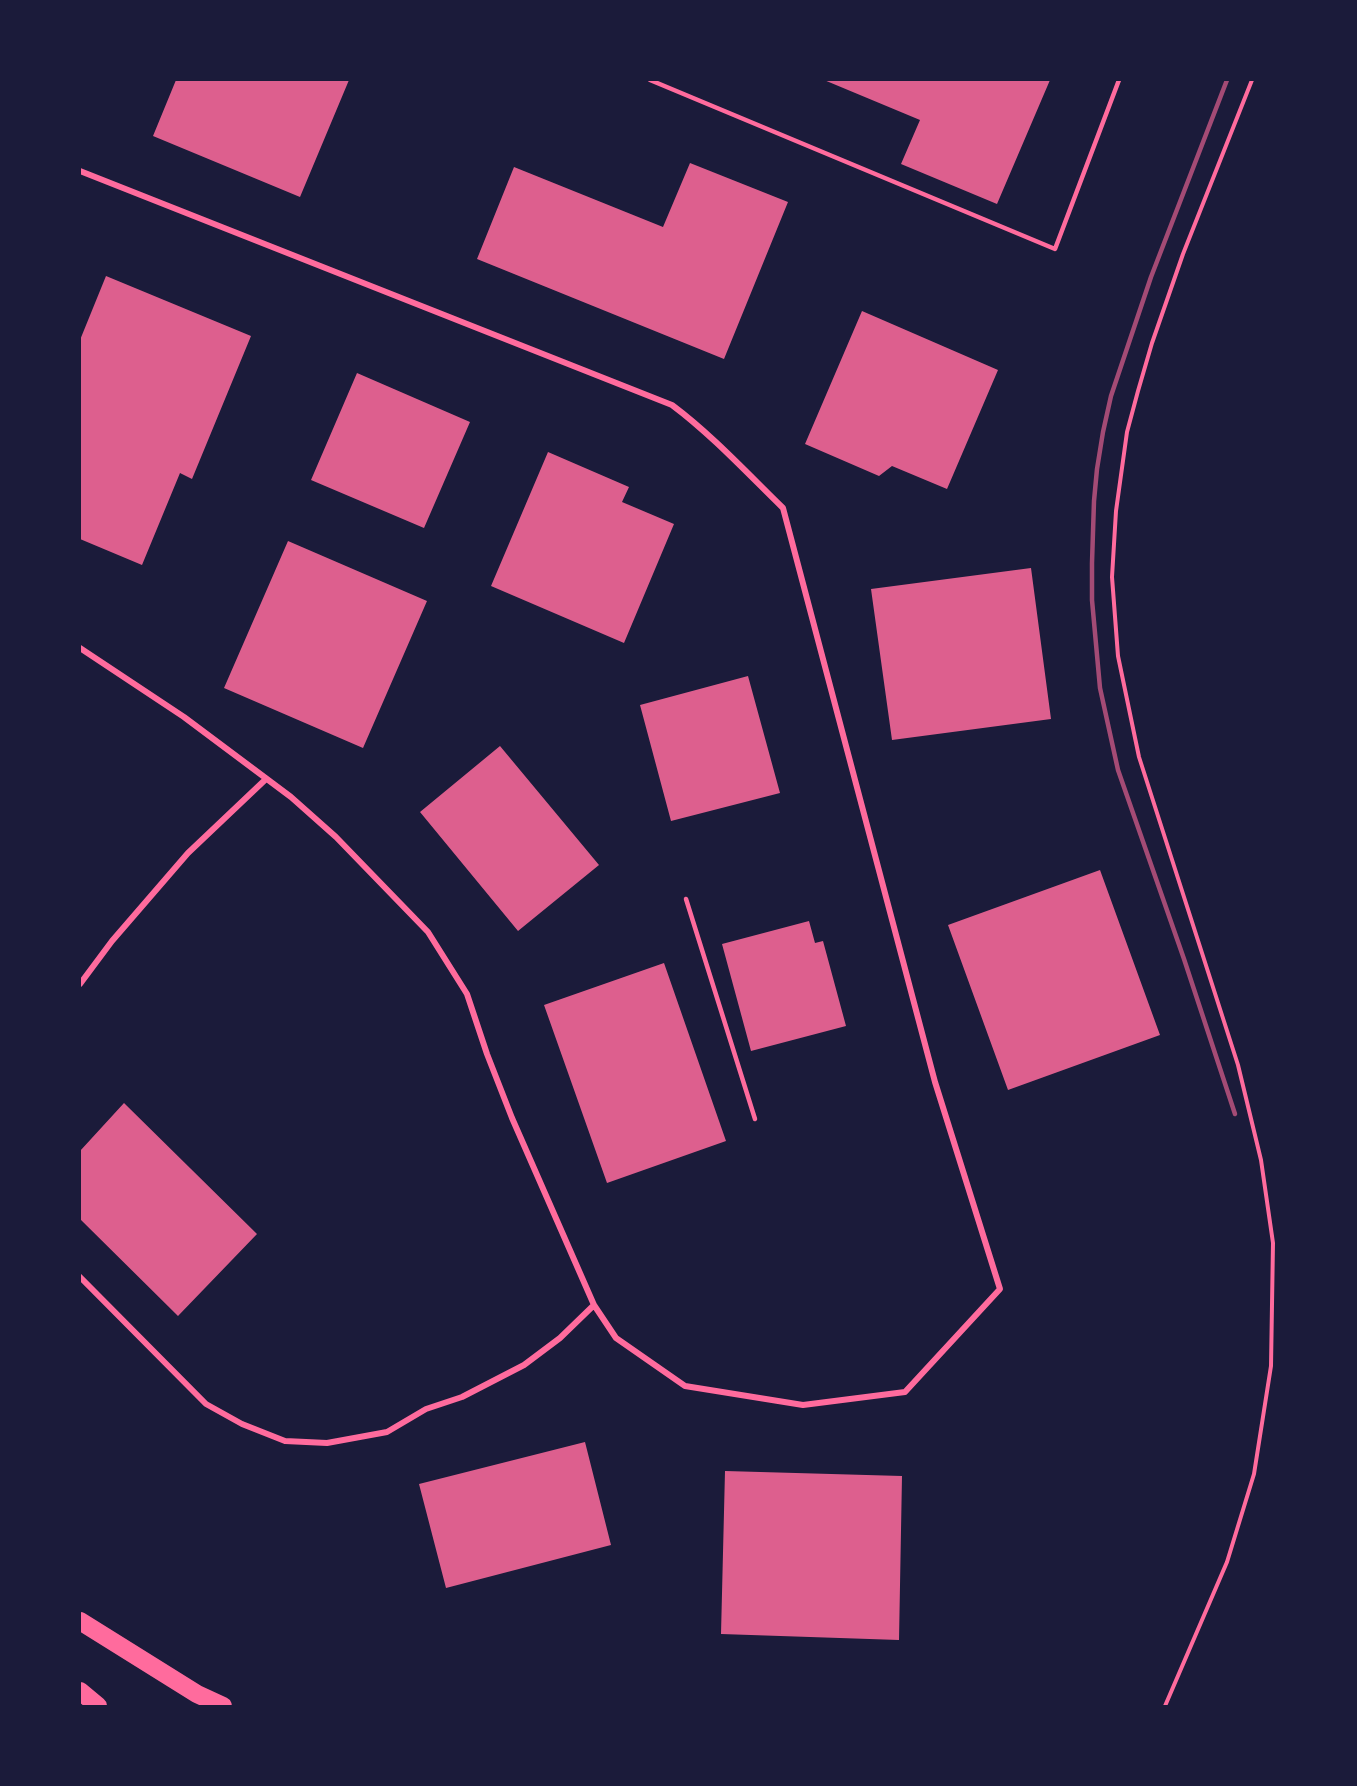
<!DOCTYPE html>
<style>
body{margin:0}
#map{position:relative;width:1357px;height:1786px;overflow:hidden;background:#1b1b3a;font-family:Montserrat,sans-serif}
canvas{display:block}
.frame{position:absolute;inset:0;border:81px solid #1b1b3a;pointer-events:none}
</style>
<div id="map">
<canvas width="1357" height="1786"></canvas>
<div class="frame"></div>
</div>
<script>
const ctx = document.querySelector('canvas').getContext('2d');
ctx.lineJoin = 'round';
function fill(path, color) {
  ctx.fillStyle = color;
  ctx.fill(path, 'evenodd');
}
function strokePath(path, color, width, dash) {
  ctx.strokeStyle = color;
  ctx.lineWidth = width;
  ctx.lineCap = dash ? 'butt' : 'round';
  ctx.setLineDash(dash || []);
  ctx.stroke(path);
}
const building = new Path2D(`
 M176,80h173l-49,117 -147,-61z
 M824,80h226l-53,124 -96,-40 19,-44z
 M690,163l98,39 -64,157 -247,-100 37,-92 149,60z
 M106,276l145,60 -59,143 -12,-6 -38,92 -62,-26v-199z
 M862,311l136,59 -51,119 -55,-23 -13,10 -74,-32z
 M357,373l113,49 -46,106 -113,-48z
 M548,452l81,35 -7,15 52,22 -50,119 -133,-57z
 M288,541l139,60 -64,147 -139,-60z
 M1031,568l20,151 -159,21 -21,-151z
 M748,676l32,117 -109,28 -31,-116z
 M500,746l99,119 -81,66 -98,-119z
 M1100,870l60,165 -152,55 -60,-165z
 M809,921l6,22 8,-2 23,85 -95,25 -29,-107z
 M664,963l62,178 -119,42 -63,-178z
 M124,1103l133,131 -79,82 -98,-97v-68z
 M585,1442l26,103 -165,43 -27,-104z
 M725,1471l177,5 -3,164 -178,-6z`);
const path = new Path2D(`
 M1165,1706l62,-144 27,-88 17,-108 2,-123 -12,-83 -23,-95 -99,-308 -21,-101 -6,-79 4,-66 11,-79 11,-41 14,-48 31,-89 69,-174`);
const service = new Path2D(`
 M650,80l405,169 64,-169
 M686,899l69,220`);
const minor = new Path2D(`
 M80,171l592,234c40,30 75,68 111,103l152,574 65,207 -95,103 -102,13 -118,-19 -69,-48 -22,-33 -82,-187 -25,-64 -20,-60 -39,-62 -92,-95 -45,-40 -107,-80 -104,-69
 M80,984l32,-43 76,-88 78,-74
 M80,1277l126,127 36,20 43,17 42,2 60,-11 39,-23 36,-12 62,-32 36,-27 34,-33`);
const motorway = new Path2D(`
 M80,1621l117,73 26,12
 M80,1691l18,15`);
const rail = new Path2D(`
 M1227,80l-76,197 -40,119 -8,36 -6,37 -3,32 -2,62v37l8,88 18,82 66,189 51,155`);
fill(building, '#dd5f8e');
strokePath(path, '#ff6b9d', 4);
strokePath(service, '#ff6b9d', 4.5);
strokePath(minor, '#ff6b9d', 6);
strokePath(motorway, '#ff6b9d', 18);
strokePath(rail, '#a44b75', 4.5);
</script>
